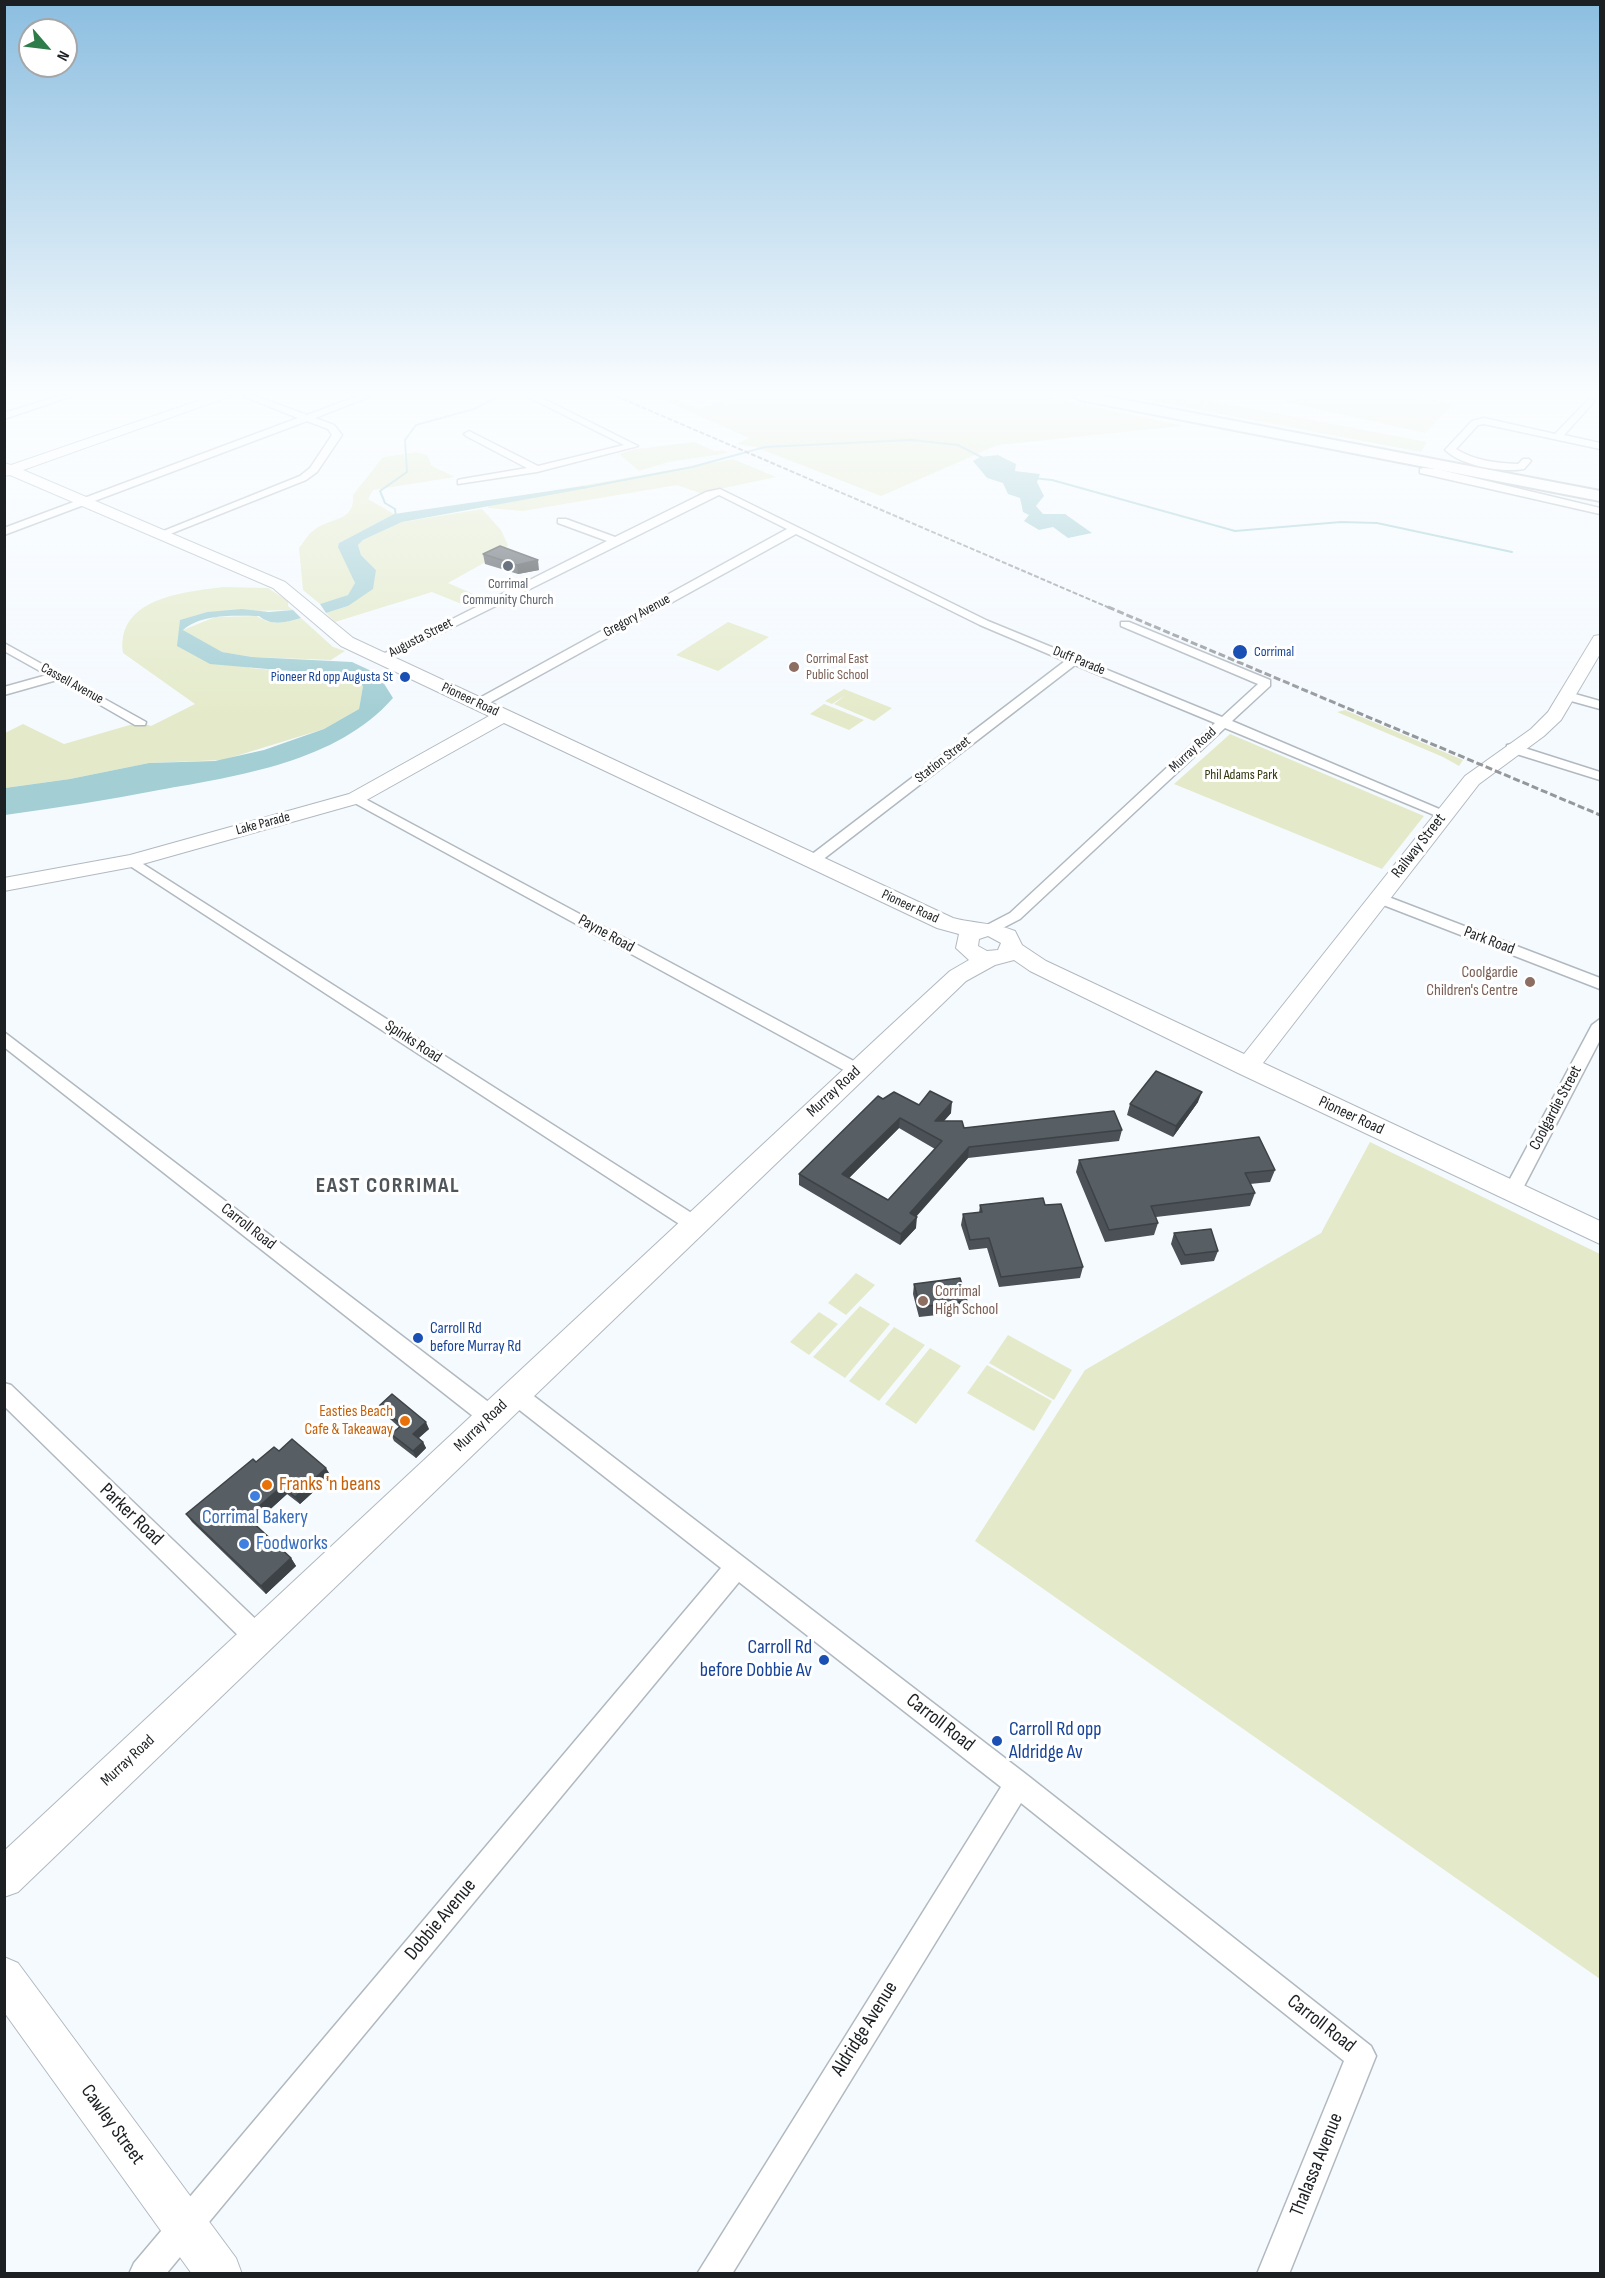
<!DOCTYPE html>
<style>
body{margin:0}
#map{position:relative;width:1605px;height:2278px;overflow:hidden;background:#f5faff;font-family:"Sofia Sans Condensed",sans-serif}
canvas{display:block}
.frame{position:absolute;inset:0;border:6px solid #1d2022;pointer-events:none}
.north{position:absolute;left:18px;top:18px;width:60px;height:60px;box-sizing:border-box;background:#fff;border:2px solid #a5a6a7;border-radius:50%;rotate:118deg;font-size:16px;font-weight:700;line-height:24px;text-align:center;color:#1d2022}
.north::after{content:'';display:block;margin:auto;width:21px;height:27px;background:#2f7c4b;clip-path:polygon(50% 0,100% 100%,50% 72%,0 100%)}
</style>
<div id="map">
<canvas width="1605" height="2278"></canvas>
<div class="frame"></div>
<div class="north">N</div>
</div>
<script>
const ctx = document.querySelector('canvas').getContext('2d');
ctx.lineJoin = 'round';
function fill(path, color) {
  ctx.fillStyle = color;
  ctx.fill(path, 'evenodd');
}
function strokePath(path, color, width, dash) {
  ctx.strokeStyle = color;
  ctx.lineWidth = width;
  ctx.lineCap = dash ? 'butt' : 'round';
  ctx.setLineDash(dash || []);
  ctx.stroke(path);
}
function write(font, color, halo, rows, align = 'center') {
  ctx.font = font + ' "Sofia Sans Condensed",sans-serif';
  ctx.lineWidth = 6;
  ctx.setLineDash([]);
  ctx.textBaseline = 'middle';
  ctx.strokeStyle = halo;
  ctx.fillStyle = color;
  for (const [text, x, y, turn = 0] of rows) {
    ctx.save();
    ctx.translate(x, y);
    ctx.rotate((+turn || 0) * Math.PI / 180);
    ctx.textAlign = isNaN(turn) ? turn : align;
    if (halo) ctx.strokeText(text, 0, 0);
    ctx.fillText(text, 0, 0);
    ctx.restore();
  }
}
const green = new Path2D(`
 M738,396h307l138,30 -185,19 -117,51 -126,-49 -19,-3 13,-6 -83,-37 9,-2 24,10z
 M1127,396h58l242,46 -6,10z
 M1293,396h123l37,8 -28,29 -139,-31z
 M694,442l21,9 8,-1 6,3 -60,9 -30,9 -20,-17 17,-5z
 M415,452l12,3 5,11 23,11 -82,13 -5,9 26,15 -55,29 16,40 -6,12 -29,9 -17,-14 -4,-42c4,-5 9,-14 15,-18 17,-13 41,-8 39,-35l30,-38 21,-3 2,10v-10z
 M733,459l43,18 -76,16 -23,-8 -154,26 -35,-3 1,-6z
 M482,509l19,21 7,15 -8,9 -52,29 37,16 -16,8 -37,-15 -97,30 -9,-9 22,-7 28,-36 -15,-15 -3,-10 5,-5 39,-18z
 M224,587l44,1 20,13v5l5,4 -86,2 -26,8v11l69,37 98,8 15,10 -4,23 -35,20 -101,31 -74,3 -79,16 -65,9v-55l18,-9 41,20 76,-22 11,4 44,-22 -72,-51c-7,-55 60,-61 101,-66z
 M257,616c15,10 28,7 44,2l32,29 12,4 -14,9 -79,-3 -31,-5 -38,-22 32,-13z
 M728,622l41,15 -51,34 -42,-16z
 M844,689l48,19 -18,13 -40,-17 12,-9 -14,9 -7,-3z
 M824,704l40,16 -15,10 -39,-16z
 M1345,710l118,50 -4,6 -16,-9 -106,-45z
 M1230,734l194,82 -42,53 -208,-85z
 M1370,1142l230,112v725l-625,-438 110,-171 236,-137z
 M856,1273l19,12 -29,30 -18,-12z
 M860,1306l30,18 -45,54 -32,-21z
 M819,1312l19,12 -29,31 -19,-13z
 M894,1327l31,18 -46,56 -30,-20z
 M1008,1335l64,35 -18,30 -65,-37z
 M930,1348l31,18 -45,58 -31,-20z
 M987,1365l65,36 -18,30 -67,-38z`);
const water = new Path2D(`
 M998,455l18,9 -1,7 25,3 -3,8 7,14 -8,10 7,8h22l27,19 -24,5 -15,-11 -14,3 -15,-9 5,-6 -6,-3 -3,-14 -12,-4 -5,-11 -16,-5 -14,-17 7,-4z
 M584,486l4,2 -186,34 -39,18 -5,5 3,10 15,15 -3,19 -25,17 -22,7 -6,-9 28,-9 7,-12 -17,-36 1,-4 55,-29z
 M242,609l27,3 24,-2 8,8c-15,4 -28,9 -42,-2 -24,0 -56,-3 -76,14l39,22 30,5 100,5 26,12 15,24c-56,64 -155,78 -234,92 -52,10 -103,18 -154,25v-27l65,-9 79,-16 66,-2 49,-11 60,-21 35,-20 4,-23 -15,-10 -138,-12 -33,-18 3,-26 27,-8z`);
const stream = new Path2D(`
 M1033,478l19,2 183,51 106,-9 36,1 135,29
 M582,488l110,-21 73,-20 146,-7 47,5 27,14
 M396,517l-1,-8 -10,-6 -5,-12 27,-19 -2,-32 11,-15 58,-16 25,-13`);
const street = new Path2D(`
 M58,396h14l-68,23v-6z
 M243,396h13l51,19 51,-19h13l-56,22 19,7 8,10 -25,37 -11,8 -141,56 -9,-2 144,-58 10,-8 22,-33 -4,-6 -21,-8 -303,114v-7l294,-110z
 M526,396h12l100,50 -101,26 -79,12v-4l4,-1 65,-11 -61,-32 -2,-2 5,-3 69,35 86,-21z
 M1590,398l4,3 -1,2 -29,32 36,8v6l-116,-25 -6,1 -22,24c19,12 41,14 62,15l5,-5h6l2,2 -7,8c-22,4 -62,-3 -79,-19l27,-29 12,-3 71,16z
 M1423,468l14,1 163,39v6l-180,-41v-4z
 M720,489l268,132 234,96 36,-33 -137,-58v-4h8l141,58v6l-38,35 219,93 -7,4 -5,-1 -214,-89 -205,191 -25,13h-10l-3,-3 3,-3 25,-13 205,-190 -140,-58 -258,199h-10l-2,-3 2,-3 258,-197 -85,-36 -184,-91 -314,173h-8v-6l313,-172 -68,-34 -334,166 -10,-3 232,-117 -49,-18v-4h8l49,18 91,-45z
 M4,643l142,79 -1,3h-10l-78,-45 -53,15v-8l43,-12 -43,-24z
 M1568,692l32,9v8l-36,-10 -2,-3z
 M1512,744l88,28v8l-93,-29v-6z
 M356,794l507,272 3,4 -9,6 -6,-2 -500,-273 -2,-3z
 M132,857l569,362 3,5 -3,5 -7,2 -7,-2 -560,-365 -2,-3 2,-3z
 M1378,893l222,85v11l-227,-88 -3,-3z
 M1600,1019v21l-79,152 -2,5 -7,2 -7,-2 -2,-5 89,-167z
 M4,1032l495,378 3,7 -3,7 -8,2 -8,-2 -479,-377z
 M4,1383l7,2 256,245 3,8 -3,8 -9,4 -9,-4 -245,-240z
 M515,1385l7,2 505,388 344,271 5,10 -87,218h-32l87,-213 -323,-258 -289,471h-35l304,-487 -262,-205 -573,692h-37l5,-11 587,-695 -213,-167 -4,-7 4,-7z`);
const secondary = new Path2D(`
 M212,396h19l-208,74 262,112 68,56 600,280c23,6 39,4 62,13l7,14 24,16 198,93 221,-278 66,-47 17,-17 46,-76 6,-1v19l-39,66 -17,16 -65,48 -216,279 337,158v23l-362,-171 -208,-102 -16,-11 -19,5 -29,16 -948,911 -14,5v-46l884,-823 62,-57 19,-11 -13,-12 3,-14 -22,-6 -433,-205 -141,79 -231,65 -128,24v-13l126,-23 219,-61 140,-78 -148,-70 -68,-58 -263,-113 -6,1v-13l7,2zM988,936l13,7 -3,7 -11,1 -9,-5 1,-7z
 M4,1957l14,6 218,295 6,16h-50l-188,-262z`);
const primary = new Path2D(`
 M1073,396h31l496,95v10l-520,-101z`);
const railFar1 = new Path2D(`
 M616,396l496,213`);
const rail = new Path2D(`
 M1108,607l492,208`);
const wall = new Path2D(`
 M483,554l56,16 -21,4 -33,-10z
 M883,1099l36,6 32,8 -7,8 20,7 158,2 -3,11 -151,17 -52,59v11l-16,17 -101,-60v-11zM899,1128l36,21 -47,51 -39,-22z
 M1198,1102l-25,35 -46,-22 3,-11z
 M1079,1160l196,10 -5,12 -20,2 5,9 -5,13 -94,11 2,6 -4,12 -49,7 -29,-70z
 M980,1205h65l38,62 -3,11 -81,9 -12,-39 -18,2 -8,-25 2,-11 16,-1z
 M1174,1233l44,18 -4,10 -33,4 -10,-21z
 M914,1284l53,17 -2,11 -46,5 -6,-23z
 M379,1406l50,23 -10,9 4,4 3,6 -10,10 -22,-17 -3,-7 8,-7 -17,-15z
 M279,1451l52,25 -31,28 -13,-10 -33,30 37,34 5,8 -30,28 -74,-72 -6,-8 70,-52z`);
const shadedWall = new Path2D(`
 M538,560l1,10 -21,4 -1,-9z
 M1202,1092l-4,10 -25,35 3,-11z
 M952,1102l-1,11 -17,19 1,-11z
 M900,1118l-1,10 -57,57v-11z
 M969,1147l-1,11 -59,66 1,-11z
 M917,1217l-1,11 -16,17 1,-11z
 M426,1422l3,7 -13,11 -3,-6z
 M423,1442l3,6 -10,10 -3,-7z
 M326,1468l5,8 -31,28 -5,-7z
 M282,1486l5,8 -34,31 -6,-8z
 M291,1558l5,8 -30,28 -5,-8z`);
const building = new Path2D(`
 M500,546l38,14 -21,5 -34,-11z
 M1156,1071l46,21 -26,34 -46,-22z
 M930,1091l22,11 -17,19h27l2,7 150,-17 8,19 -153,17 -59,66 7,4 -16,17 -102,-60 79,-78 5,3 11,-7 25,13zM900,1118l42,23 -54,59 -46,-26z
 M1259,1137l16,33 -30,3 10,20 -104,13 7,17 -49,7 -30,-70z
 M1043,1198l2,7 16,-1 22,63 -82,10 -12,-39 -19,2 -7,-26 19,-2 -2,-7z
 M1211,1229l7,22 -33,4 -11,-22z
 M960,1278l7,23 -47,6 -6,-23z
 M392,1394l34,28 -13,12 10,8 -10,9 -22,-17 11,-9 -23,-19z
 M292,1439l34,29 -31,29 -13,-11 -35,31 44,41 -30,28 -75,-72 67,-55 3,3 18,-15 5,4z`);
const markers = [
 [508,566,6,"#6b7280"],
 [1240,652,8,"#1a4fb4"],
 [794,667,6,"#8d6e63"],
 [405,677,6,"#1a4fb4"],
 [1530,982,6,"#8d6e63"],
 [923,1301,6,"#8d6e63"],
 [418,1338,6,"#1a4fb4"],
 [405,1421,6,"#e8710a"],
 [267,1485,6,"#e8710a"],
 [255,1496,6,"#3f7fe0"],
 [244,1544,6,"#3f7fe0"],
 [824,1660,6,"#1a4fb4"],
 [997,1741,6,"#1a4fb4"]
];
const farWorshipnames = [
 ["Corrimal",508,584],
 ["Community Church",508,600]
];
const farStreetnames = [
 ["Gregory Avenue",637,616,-29],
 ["Augusta Street",421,638,-27],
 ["Duff Parade",1079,661,22],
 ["Cassell Avenue",72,684,29],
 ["Pioneer Road",470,700,25],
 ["Murray Road",1193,750,-43],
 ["Station Street",943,760,-38],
 ["Lake Parade",263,824,-15],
 ["Pioneer Road",910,907,25]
];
const farTransitnames = [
 ["Corrimal",1254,652],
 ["Pioneer Rd opp Augusta St",393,677,"right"]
];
const farEducationnames = [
 ["Corrimal East",806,659],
 ["Public School",806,675]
];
const farParknames = [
 ["Phil Adams Park",1241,775]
];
const streetNames = [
 ["Railway Street",1419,846,-52],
 ["Payne Road",606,934,29],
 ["Park Road",1489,941,21],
 ["Spinks Road",413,1042,33],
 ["Murray Road",834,1092,-43],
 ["Coolgardie Street",1556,1108,-62],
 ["Pioneer Road",1351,1116,25],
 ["Carroll Road",248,1227,38],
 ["Murray Road",481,1426,-44],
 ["Murray Road",128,1761,-43]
];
const educationNames = [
 ["Coolgardie",1518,973],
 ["Children's Centre",1518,991],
 ["Corrimal",935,1292,"left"],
 ["High School",935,1310,"left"]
];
const transitNames = [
 ["Carroll Rd",430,1329],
 ["before Murray Rd",430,1347]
];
const foodNames = [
 ["Easties Beach",393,1412],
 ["Cafe & Takeaway",393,1430]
];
const nearFoodnames = [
 ["Franks 'n beans",279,1485]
];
const nearStreetnames = [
 ["Parker Road",131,1515,44],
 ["Carroll Road",940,1723,38],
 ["Dobbie Avenue",441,1920,-50],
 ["Carroll Road",1321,2024,38],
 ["Aldridge Avenue",865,2029,-58],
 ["Cawley Street",112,2125,54],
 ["Thalassa Avenue",1317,2165,-68]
];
const nearShopnames = [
 ["Corrimal Bakery",255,1518],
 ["Foodworks",256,1544,"left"]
];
const nearTransitnames = [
 ["Carroll Rd",812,1648],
 ["before Dobbie Av",812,1671],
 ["Carroll Rd opp",1009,1730,"left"],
 ["Aldridge Av",1009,1753,"left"]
];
const districtNames = [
 ["EAST CORRIMAL",388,1186]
];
fill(green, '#e4eac9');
fill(water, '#a2ced4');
strokePath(stream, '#a2ced4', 2);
strokePath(street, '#b1b9c0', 3);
strokePath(secondary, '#b1b9c0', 2);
strokePath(primary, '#b1b9c0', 4);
fill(street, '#fff');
fill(secondary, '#fff');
fill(primary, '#fff');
strokePath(railFar1, '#94989c', 2, [5, 2]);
strokePath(rail, '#94989c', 3, [7, 3]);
fill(wall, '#4b5156');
fill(shadedWall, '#3d4246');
fill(building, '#575e64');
strokePath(building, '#3d4246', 1.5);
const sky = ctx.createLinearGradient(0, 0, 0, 715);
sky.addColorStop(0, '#8cbee0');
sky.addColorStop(0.55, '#fafdff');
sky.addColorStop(1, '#fafdff00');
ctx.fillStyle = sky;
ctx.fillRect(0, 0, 1605, 715);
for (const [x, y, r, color] of markers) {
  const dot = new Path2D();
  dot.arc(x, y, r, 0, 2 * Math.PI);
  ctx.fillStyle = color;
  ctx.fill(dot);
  strokePath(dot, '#fff', 2);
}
write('14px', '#5b616d', '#fff', farWorshipnames);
write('14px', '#1d2022', '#fff', farStreetnames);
write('14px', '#164399', '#fff', farTransitnames, 'left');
write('14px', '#785e54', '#fff', farEducationnames, 'left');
write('14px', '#32360c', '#fff', farParknames);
write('16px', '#1d2022', '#fff', streetNames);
write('16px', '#785e54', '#fff', educationNames, 'right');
write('16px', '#164399', '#fff', transitNames, 'left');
write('16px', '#c56008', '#fff', foodNames, 'right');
write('20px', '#c56008', '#fff', nearFoodnames, 'left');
write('20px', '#1d2022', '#fff', nearStreetnames);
write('20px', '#366cbe', '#fff', nearShopnames);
write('20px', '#164399', '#fff', nearTransitnames, 'right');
ctx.letterSpacing = '1.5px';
write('bold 22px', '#4e555b', '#fff', districtNames);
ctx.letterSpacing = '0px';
</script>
